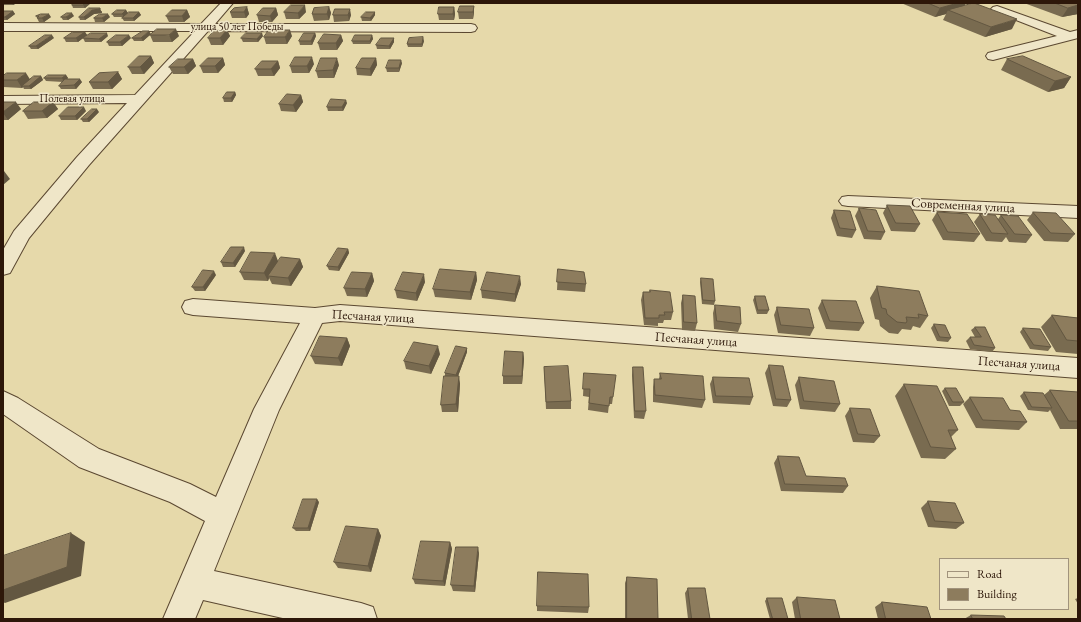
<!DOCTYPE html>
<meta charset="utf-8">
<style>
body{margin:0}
#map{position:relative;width:1081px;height:622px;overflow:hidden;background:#e6d9aa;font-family:"EB Garamond",serif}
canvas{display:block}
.frame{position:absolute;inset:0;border:4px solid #2d1709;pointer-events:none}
.legend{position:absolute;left:939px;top:558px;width:130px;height:52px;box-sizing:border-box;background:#efe6c8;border:1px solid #a1937c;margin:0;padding:5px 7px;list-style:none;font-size:12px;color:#2d1709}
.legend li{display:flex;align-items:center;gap:8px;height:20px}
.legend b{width:20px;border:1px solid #a1937c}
</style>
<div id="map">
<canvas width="1081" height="622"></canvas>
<div class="frame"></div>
<ul class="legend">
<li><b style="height:5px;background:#efe6c8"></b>Road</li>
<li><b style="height:11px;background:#8d7c5d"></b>Building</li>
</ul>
</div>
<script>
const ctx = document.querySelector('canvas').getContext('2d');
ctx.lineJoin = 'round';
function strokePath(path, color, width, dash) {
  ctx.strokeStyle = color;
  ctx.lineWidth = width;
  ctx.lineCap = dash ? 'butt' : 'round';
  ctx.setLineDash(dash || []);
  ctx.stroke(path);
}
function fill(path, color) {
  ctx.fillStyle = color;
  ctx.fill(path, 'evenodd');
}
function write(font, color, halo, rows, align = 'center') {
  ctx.font = font + ' "EB Garamond",serif';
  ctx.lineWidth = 3;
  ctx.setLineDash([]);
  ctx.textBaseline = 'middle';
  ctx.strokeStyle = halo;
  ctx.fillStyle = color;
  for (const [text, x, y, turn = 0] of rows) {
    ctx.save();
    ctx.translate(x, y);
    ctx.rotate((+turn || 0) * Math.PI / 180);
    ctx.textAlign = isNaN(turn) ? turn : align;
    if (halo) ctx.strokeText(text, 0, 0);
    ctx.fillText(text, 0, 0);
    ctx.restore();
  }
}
const minor = new Path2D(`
 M221,3h12l-18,21h256l4,1 2,3 -2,3 -4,1 -263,-1 -119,134 -60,73 -19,35 -7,2v-25l11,-19 63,-74 50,-54 -124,1v-8l132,-1 60,-64h-192v-8l198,1z
 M997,6l73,26 8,-2v8l-85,22 -5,-1 -2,-3 2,-3 69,-17 -64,-25 -2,-2 2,-2z
 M848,196l230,10v12l-230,-12 -6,-1 -3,-4 3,-4z
 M193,299l122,9 25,-3 738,53v20l-738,-57 -18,2 -43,87 -65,161 147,32 12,4 4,12h-90l-84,-19 -8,19h-32l42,-98 -35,-19 -91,-35 -76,-53v-23l15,7 81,51 91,35 26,13 38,-88 46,-86 -107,-8 -8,-2 -3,-6 3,-6z`);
const wall = new Path2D(`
 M3,3h14l-4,2h-10z
 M74,3h17l-6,5h-12l-1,-3z
 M901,3h65l-2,3 48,23 -27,8 -42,-17 3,-6 -11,3z
 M1024,3h54v11l-16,3z
 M474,6v6l-1,7h-14l-1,-7z
 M247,7l2,7 -3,4h-14l-2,-6z
 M329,7l2,6 -2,7 -15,1 -2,-7z
 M454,7l1,7 -1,6h-15l-1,-6z
 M276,8l2,7 -6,7h-13l-2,-7z
 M335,9l16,6 -2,6 -15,1 -1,-7z
 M126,10l2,3 11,-1 2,3 -7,6h-10l-2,-3 1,-1h-9l-2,-3z
 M187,10l3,7 -6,5h-15l-3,-6z
 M3,11h10l2,3 -8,6h-4z
 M102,11v2l-8,1 -9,6h-5l-1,-3z
 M284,12h22l-7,7h-13z
 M375,15l-4,6h-9l-1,-4z
 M36,16l15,1 -7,5h-5z
 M74,16l-6,4h-5l-2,-3z
 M110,17l-6,5h-9l-1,-4z
 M227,30l3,6 -7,9h-12l-3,-7z
 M85,32l2,3 -9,7h-12l-2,-4z
 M315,33l1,3 -4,9h-12l-1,-4z
 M150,34l29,2 -7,6h-19l-3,-7 -7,6h-9l-2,-3z
 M341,35l2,6 -6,9h-17l-2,-7z
 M372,35l1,4 -3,5h-17l-1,-3z
 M108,36l-7,6h-16l-2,-4z
 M263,36l-5,6h-15l-2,-4z
 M292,36l-5,8h-21l-2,-7z
 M54,38l-16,11h-7l-2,-3z
 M131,38l-9,8h-13l-2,-4z
 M394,38v4l-4,7h-13l-1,-4z
 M424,41l-2,6h-14l-1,-3z
 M151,56l3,7 -10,11h-12l-4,-7z
 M223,58l2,7 -7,8h-15l-3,-7z
 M376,58l1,7 -6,11 -14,-1 -1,-7z
 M193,59l3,7 -8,8h-15l-4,-7z
 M1007,59l64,18 -7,11 -16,4 -47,-22z
 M278,61l2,7 -6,8h-16l-3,-7z
 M402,63l-3,9h-12l-1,-4z
 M314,64l-5,9h-17l-2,-7z
 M339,65l-5,13h-16l-2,-7z
 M118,72l4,7 -10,10h-19l-4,-7z
 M66,75l2,3 -1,1 15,3 -6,7h-15l-2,-3 4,-4 -17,-1 -2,-3z
 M3,76l27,3 11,-3 2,4 -12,9h-7l-1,-2 -1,1 -19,-1z
 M235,92l1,3 -4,7h-8l-1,-4z
 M301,95l2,7 -7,10 -15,-1 -2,-7z
 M3,102l18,7 -13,11h-5z
 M53,102l5,7 -11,9 -19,1 -5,-8z
 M347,103l-4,8h-15l-1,-4z
 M86,111l-9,9h-16l-2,-4z
 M99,112l-10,10h-6l-2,-3z
 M887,205l33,19 -5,8 -24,-1 -8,-18z
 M859,208l26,24 -4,8 -17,-1 -9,-23z
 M834,210l22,20 -4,8 -15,-2 -6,-18z
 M937,212l43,22 -6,8 -31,-2 -11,-20z
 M1033,212l42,22 -7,8 -24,-1 -17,-21z
 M980,214l18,5 3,-4 31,20 -6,8 -17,-1 -3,-5 -4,5 -16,-1 -12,-19z
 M348,249l1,4 -10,18 -10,-1 -2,-4z
 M245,251l-10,16h-12l-2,-5z
 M300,259l3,8 -12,19 -19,-2 -3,-6 -1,3 -24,-1 -4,-8 38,-11z
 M558,269l28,15 -1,8 -28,-2z
 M476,272l1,8 -6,20 -36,-3 -2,-8z
 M372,273l2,8 -7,16 -20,-1 -3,-8z
 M216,275l-11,16h-10l-3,-4z
 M701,278l14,23 -1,4 -12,-1 -2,-22z
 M425,282l-8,19 -20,-3 -2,-8z
 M521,284l-6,18 -33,-4 -1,-8z
 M877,286l51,30 -8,12 -7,-2 -2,4 -9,-1 -4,5 -9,-1 -9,-7 -1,-6 -4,-1 -5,-21z
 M650,290l23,22 -2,8h-7l-1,3h-5v3l-14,-1 -3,-25 2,-8h6z
 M683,295l14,28 -2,8 -13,-1 -1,-27z
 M755,296l14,14 -2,4h-10l-4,-14z
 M822,300l42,23 -5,8 -33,-2 -8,-21z
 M715,305l26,19 -3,8 -24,-3 -1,-16z
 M777,307l37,21 -4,8 -32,-3 -4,-18z
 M1052,315l26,3v36l-22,-2 -15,-25z
 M934,324l17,14 -3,4 -11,-1 -6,-13z
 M975,327l20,21 -3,4 -22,-3 -4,-8 4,-4h5l-4,-7z
 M1023,328l28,19 -3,4 -18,-2 -10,-17z
 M347,338l3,8 -8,20 -27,-2 -4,-8z
 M467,348v4l-9,24 2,8 -2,28h-16l-1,-7 4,-29v-3z
 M523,352l1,7 -2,25h-19v-8z
 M440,354l-9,20 -25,-5 -2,-8z
 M769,365l22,35 -4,7 -14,-1 -8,-33z
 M544,367l27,34v8h-25z
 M633,367l13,44 -2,8 -10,-1 -2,-43z
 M584,373l29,24 -1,7h-3l-1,9 -20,-3 1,-13 -6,-1z
 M660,373l45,27 -3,8 -49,-6v-15l1,-8h5z
 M713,377l40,20 -3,8 -37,-2 -3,-19z
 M799,377l41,27 -5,8 -35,-3 -5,-24z
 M904,384l54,46 -7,7 5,12 -11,10 -24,-1 -26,-62z
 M945,388l19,14 -4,4h-11l-7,-15z
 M1050,390l28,2v37h-18l-10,-19 -2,2 -20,-2 -8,-14 4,-4 20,3z
 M970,397l40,13 17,12 -8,8 -43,-2 -13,-24z
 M850,408l30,28 -6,7 -21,-1 -8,-26z
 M778,456l28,20 42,10 -5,7 -62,-2 -7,-28z
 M928,501l36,22 -8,6 -28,-2 -7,-19z
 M319,502l-9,29h-14l-3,-3z
 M378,529l3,7 -10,36 -33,-4 -4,-6z
 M450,542l2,7 -7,37 -30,-2 -2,-5z
 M479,553l-4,39 -22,-1 -2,-6z
 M627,577l31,42h-33v-36z
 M688,588l22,31h-22l-3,-26z
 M797,597l43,22h-45l-3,-17z
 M767,598l21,21h-18l-5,-18z
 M1078,598v6l-3,-5z
 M882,602l49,17h-53l-3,-12z
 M537,606l52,1 -1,6 -51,-2z
 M971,615l35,4h-42z`);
const shadedWall = new Path2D(`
 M12,3h5l-4,2z
 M85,3h6l-6,5 -2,-3z
 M958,3h8l-4,7h-14l-2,4 -11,3 5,-9z
 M305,5l1,7 -7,7 -1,-6z
 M1078,5v9l-16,3 6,-9z
 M474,6v6l-1,7v-7z
 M247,7l2,7 -3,4 -2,-6z
 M329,7l2,6 -2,7 -2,-6z
 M454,7l1,7 -1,6 -1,-6z
 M100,8l2,5 -8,1 -9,6 -1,-3 8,-7z
 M276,8l2,7 -6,7 -2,-6z
 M350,9l1,6 -2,6 -1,-6z
 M126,10l2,4 -4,3 -2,-3z
 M187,10l3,7 -6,5 -2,-6z
 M13,11l2,3 -8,6 -2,-3z
 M139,12l2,3 -7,6 -1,-3z
 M375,12v3l-4,6 -1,-3z
 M72,13l2,3 -6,4 -2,-3z
 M49,14l2,3 -7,5 -2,-4z
 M108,14l2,3 -6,5 -2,-4z
 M1017,19l-5,10 -27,8 6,-10z
 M176,29l3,7 -7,6 -3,-7z
 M227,30l3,6 -7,9 -3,-7z
 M290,30l2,6 -5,8 -2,-7z
 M149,31l2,3 -8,7 -2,-3z
 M85,32l2,3 -9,7 -2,-4z
 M107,33l1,3 -7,6 -2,-3z
 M262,33l1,3 -5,6 -1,-3z
 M315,33l1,3 -4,9 -1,-4z
 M52,35l2,3 -16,11 -2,-3z
 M129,35l2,3 -9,8 -2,-4z
 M341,35l2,6 -6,9 -1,-7z
 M372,35l1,4 -3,5v-3z
 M423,37l1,4 -2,6v-3z
 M394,38v4l-4,7 -1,-3z
 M151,56l3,7 -10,11 -4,-7z
 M312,57l2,7 -5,9 -2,-7z
 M223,58l2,7 -7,8 -3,-7z
 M337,58l2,7 -5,13 -1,-8z
 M376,58l1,7 -6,11 -1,-7z
 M193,59l3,7 -8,8 -4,-7z
 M401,60l1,3 -3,9v-4z
 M278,61l2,7 -6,8 -3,-7z
 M118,72l4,7 -10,10 -4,-7z
 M26,73l5,8 -9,5 1,1 -1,1 -5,-8z
 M66,75l2,3 -4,4 -2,-4z
 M41,76l2,4 -12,9 -2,-3z
 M1071,77l-7,11 -16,4 7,-11z
 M80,79l2,3 -6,7 -2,-4z
 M235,92l1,3 -4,7 -1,-4z
 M301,95l2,7 -7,10 -3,-7z
 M346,100l1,3 -4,8 -1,-4z
 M16,102l5,7 -13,11 -5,-7v-1z
 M53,102l5,7 -11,9 -5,-7z
 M84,107l2,4 -9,9 -2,-4z
 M97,109l2,3 -10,10 -2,-3z
 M4,171l6,8 -7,6v-13z
 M244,247l1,4 -10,16 -2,-4z
 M348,249l1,4 -10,18 -1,-4z
 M275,253l3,8 -10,15 1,2 -1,3 -4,-8z
 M300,259l3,8 -12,19 -3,-8z
 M214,271l2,4 -11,16 -2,-4z
 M476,272l1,8 -6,20 -1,-8z
 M372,273l2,8 -7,16 -2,-8z
 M424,274l1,8 -8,19 -1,-8z
 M520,276l1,8 -6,18v-8z
 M347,338l3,8 -8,20 -4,-8z
 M438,346l2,8 -9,20 -2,-8z
 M467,348v4l-10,27 -1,-4z
 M523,352l1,7 -2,25v-8z
 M459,376l1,8 -2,28 -2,-8z
 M317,499l2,3 -9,29 -2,-3z
 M378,529l3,7 -10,36 -3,-6z
 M71,533l14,9 -4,34 -76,27 -2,-1v-12z
 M450,542l2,7 -7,37 -2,-5z
 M478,547l1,6 -4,39 -1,-6z`);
const building = new Path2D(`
 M74,3h11l-2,2h-11z
 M928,3h30l-18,5z
 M974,3l43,16 -26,8 -43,-17z
 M1055,3h23v2l-10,3z
 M291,5h14l-7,8 -14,-1z
 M460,6h14l-1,6h-15z
 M247,7l-3,5h-14l4,-4z
 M329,7l-2,7h-15l2,-6z
 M439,7h15l-1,7h-15z
 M89,8h11v1l-8,1 -8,7h-5z
 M263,8h13l-6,8 -13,-1z
 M335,9h15l-2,6h-15z
 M117,10h9l-4,4h-10z
 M172,10h15l-5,6h-16z
 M3,11h10l-8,6h-2z
 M129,12h10l-6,6h-11z
 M366,12h9l-5,6 -9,-1z
 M67,13h5l-6,4h-5z
 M41,14h8l-7,4h-5l2,-2h-3z
 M100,14h8l-6,4h-8z
 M157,29h19l-7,6h-19z
 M215,30h12l-7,8h-12z
 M269,30h21l-5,7h-21z
 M143,31h6l-8,7h-9z
 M73,32h12l-9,6h-12z
 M91,33h16l-8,6 -16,-1z
 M246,33h16l-5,6 -16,-1z
 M304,33h11l-4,8h-12z
 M324,34l17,1 -5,8h-18z
 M45,35h7l-16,11h-7z
 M116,35h13l-9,7h-13z
 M355,35h17l-2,6h-18z
 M423,37l-1,7h-15l2,-6z
 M381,38h13l-5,8 -13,-1z
 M139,56h12l-11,11h-12z
 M1023,56l48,21 -16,4 -48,-22z
 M295,57h17l-5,9h-17z
 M208,58h15l-8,8h-15z
 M321,58h16l-4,12 -17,1z
 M362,58h14l-6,11 -14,-1z
 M178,59h15l-9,8h-15z
 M389,60h12l-2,8h-13z
 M262,61h16l-7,8h-16z
 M118,72l-10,10h-19l10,-9z
 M7,73h19l-9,7h-14v-4z
 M48,75h18l-4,3h-18z
 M34,76h7l-12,10h-7z
 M65,79h15l-6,6 -15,1z
 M227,92h8l-4,6h-8z
 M287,94l14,1 -8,10 -14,-1z
 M331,99l15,1 -4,7h-15z
 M3,102h13l-13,10z
 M34,102h19l-11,9h-19z
 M68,107h16l-9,9h-16z
 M92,109h5l-10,10h-6z
 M887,205l23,1 10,18 -24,-1z
 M859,208l17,2 9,22 -17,-1z
 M834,210l16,1 6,19 -16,-2z
 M937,212l30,2 13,20 -32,-2z
 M1033,212l23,1 19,21 -24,-1z
 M980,214l15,1 13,19 -16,-1z
 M1001,215l17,1 14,19 -17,-1z
 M231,247h13l-11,16 -12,-1z
 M338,248l10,1 -10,18 -11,-1z
 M251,252l24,1 -11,20 -24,-1z
 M281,257l19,2 -12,19 -20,-2z
 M440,269l36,3 -6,20 -37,-3z
 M558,269l26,3 2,12 -29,-2z
 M203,270l11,1 -11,16h-11z
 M352,272l20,1 -7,16 -21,-1z
 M403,272l21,2 -8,19 -21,-3z
 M487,272l33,4 -5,18 -34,-4z
 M701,278l12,1 2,22 -12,-1z
 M877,286l42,5 9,25 -10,-2 1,4 -13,-1 1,4 -1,2 -9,-1 -10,-8 -1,-5 -4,-1z
 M650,290l20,2 3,20h-9l1,3h-6v3h-14l-2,-26h7z
 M683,295l12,1 2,27 -13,-1z
 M755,296h10l4,14h-11z
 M822,300l34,1 8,22 -34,-2z
 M715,305l25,2 1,17 -24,-3z
 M777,307l32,2 5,19 -33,-3z
 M1052,315l26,3v23l-11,-1z
 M934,324l11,1 6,13 -11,-1z
 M975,327h10l10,21 -21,-3 -4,-8h11z
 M1023,328l17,1 11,18 -17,-2z
 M320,336l27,2 -9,20 -27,-2z
 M414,342l24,4 -9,20 -25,-5z
 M456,346l11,2 -11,27 -11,-2z
 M505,351l18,1 -1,24h-19z
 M769,365l14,1 8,34 -15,-1z
 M568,366l3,35 -25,1 -2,-35z
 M633,367h10l3,44h-11z
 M584,373l32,2 -3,22h-3l-1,9 -20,-3 1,-14h-7z
 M660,373l43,3 2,24 -50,-5 -1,-16h7z
 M444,376h15l-3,28 -15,1z
 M713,377l36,1 4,19 -37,-1z
 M799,377l35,4 6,23 -36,-3z
 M904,384l33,2 21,44h-10l8,19 -25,-2z
 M945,388h11l8,14h-11z
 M1050,390l28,2v29h-9z
 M1024,392l19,1 9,15 -20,-1z
 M970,397l33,1 7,12 10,1 7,11 -44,-2z
 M850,408l20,1 10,27 -22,-2z
 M778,456l21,1 7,19 39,2 3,8 -63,-2z
 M303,499h14l-9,29h-15z
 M928,501l27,2 9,20 -29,-2z
 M346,526l32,3 -10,37 -34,-4z
 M71,533l-4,34 -64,23v-34z
 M421,541l29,1 -7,39 -30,-2z
 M456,547h22l-4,39 -23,-1z
 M538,572l50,2 1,33 -52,-1z
 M627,577l30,2 1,40h-31z
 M688,588h17l5,31h-18z
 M797,597l38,3 5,19h-39z
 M767,598h15l6,21h-15z
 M882,602l45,5 4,12h-45z
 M971,615l33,1 2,3h-33z`);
const farStreetnames = [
 ["улица 50 лет Победы",237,27],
 ["Полевая улица",72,99]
];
const streetNames = [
 ["Современная улица",963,206,3],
 ["Песчаная улица",373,317,3],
 ["Песчаная улица",696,340,4],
 ["Песчаная улица",1019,364,4]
];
strokePath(minor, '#5b4831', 2);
fill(minor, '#efe6c8');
fill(wall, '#796b50');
fill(shadedWall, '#635741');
fill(building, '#8d7c5d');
strokePath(building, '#635741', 1);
write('11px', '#2d1709', '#efe6c8', farStreetnames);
write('13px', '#2d1709', '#efe6c8', streetNames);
</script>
